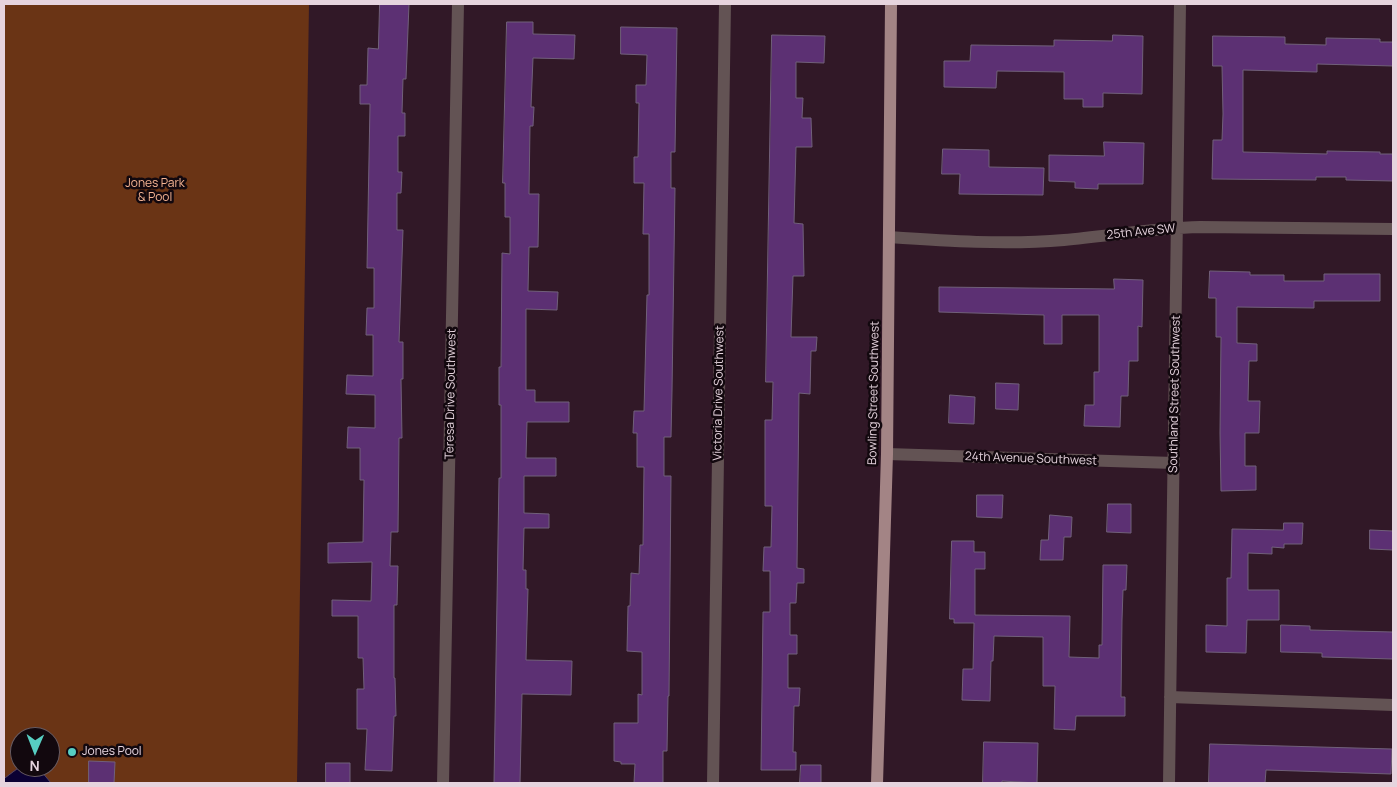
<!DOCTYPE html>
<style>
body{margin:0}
#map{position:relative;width:1397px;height:787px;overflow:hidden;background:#311827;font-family:Manrope,sans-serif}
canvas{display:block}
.frame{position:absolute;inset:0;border:5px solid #e6d4de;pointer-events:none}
.north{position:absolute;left:10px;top:727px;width:50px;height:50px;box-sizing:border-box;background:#12080e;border:1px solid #675a61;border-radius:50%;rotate:181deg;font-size:14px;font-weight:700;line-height:20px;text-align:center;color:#e6d4de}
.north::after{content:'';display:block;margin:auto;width:18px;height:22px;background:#57cec2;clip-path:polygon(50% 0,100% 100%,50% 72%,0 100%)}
</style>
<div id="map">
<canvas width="1397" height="787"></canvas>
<div class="frame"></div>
<div class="north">N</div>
</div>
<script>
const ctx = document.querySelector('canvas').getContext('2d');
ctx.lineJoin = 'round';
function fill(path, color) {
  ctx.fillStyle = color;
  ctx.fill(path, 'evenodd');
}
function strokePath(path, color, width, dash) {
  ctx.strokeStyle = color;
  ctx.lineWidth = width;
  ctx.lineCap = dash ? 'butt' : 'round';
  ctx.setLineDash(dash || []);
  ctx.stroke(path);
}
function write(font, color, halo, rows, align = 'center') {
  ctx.font = font + ' Manrope,sans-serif';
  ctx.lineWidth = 5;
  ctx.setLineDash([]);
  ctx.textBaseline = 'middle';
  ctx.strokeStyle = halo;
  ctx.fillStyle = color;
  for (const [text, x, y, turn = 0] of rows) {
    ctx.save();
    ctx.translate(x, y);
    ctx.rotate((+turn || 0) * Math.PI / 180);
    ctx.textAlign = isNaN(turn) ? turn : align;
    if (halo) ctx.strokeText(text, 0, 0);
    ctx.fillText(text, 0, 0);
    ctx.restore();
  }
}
const green = new Path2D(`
 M4,4h305l-12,779h-293zM20,737h30v30h-30z`);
const water = new Path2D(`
 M20,767h26l-5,4 10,12h-47v-4z`);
const building = new Path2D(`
 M380,4h29l-3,75h-3l-1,34h3v23h-7v36h4l-1,21h-4v37h6l-4,112h4v37h-2l1,59h-3l-1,94h-7l-1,34h8l-1,39h-3v73h1l1,38h-2l-2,55 -27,-1 2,-41h-10v-40h7l-1,-31h-5v-42h-26v-16l39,1 1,-39 -44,1v-20l35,-1 1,-62h-4v-32h-13l1,-21 27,1v-33l-29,-1 1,-19 26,1v-41h-7l1,-27h7v-40h-7l3,-164h-10v-19h7l1,-37 10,1z
 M507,22h26v12l42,1 -1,24 -41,-1 -2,49h3l-1,19h-3l-1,68h10l-1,53h-9l-1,44 30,1 -1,18 -31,-1v81h9v12h34v20h-42l-1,36h30v18h-32v37l25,1v14h-25l-1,42h3v19h2l-2,71 46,1 -1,34 -49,-1 -2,89h-26l5,-305h2v-73h-2v-38h2l1,-114 8,1v-37h-5v-34h-2z
 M621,27l56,1 -2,124h-4v36h4l-3,203 -1,46h-7v39h7l-2,220h-1l-1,55h-4v32h-29l1,-19h-14v-2l-7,-1v-38h24v-29l4,1v-43l-15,-1 1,-45h2l1,-33 8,1 1,-29h3l1,-78h-7v-34h-4l1,-22h10l3,-116h2v-61h-6l1,-51h-10v-26h4l1,-54h-3v-18h10l1,-30 -26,-1z
 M772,35l53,1 -1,27 -28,-1v36h7l-1,20h9l1,29h-16l-2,76 9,1 1,52h-11l-2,61h26l-1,14h-5l-1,43 -11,-1 -2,175 7,1v14h-7l-1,20h-6v32h7v19h-9v34h12l-1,18h-5l-1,46h3v18h-35l2,-158h7v-41h-7l1,-24h7l1,-41h-7v-86h7l1,-38h-7z
 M1113,35l30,1 -1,58 -39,-1v14h-20v-8h-19v-27l-67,-1 -1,17 -52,-1v-26h26l1,-16 83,1v-6l58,1z
 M1213,36l72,1v7l41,1v-7l54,1v3h13v24l-76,-2v8l-74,-2v82l84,2v-3l53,1v2h13v27l-47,-1v-3h-30v3l-104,-1 1,-39h9l1,-26 -1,-48h-9z
 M1104,142l40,1 -1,41h-45v5l-23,-1v-6l-26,-1v-26l55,1z
 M943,149l46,1v17l55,1 -1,27 -84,-1 1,-20h-18z
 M1210,271l40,1v3h34v6h40v-7h56v27h-66v7l-77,-1v36l20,1v17h-8l-1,40h12l-1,32h-14v33h11v24l-35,1 -1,-58 1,-96h-5v-39h-7z
 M1114,279l29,1 -1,47 -4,-1v35h-9l-1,35h-7l-1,31 -36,-1 1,-21h9v-33h5v-57h-37v29h-18v-29l-105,-3v-25l175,2z
 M996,383l23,1 -1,26 -22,-1z
 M950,395l25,2 -1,27 -25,-1z
 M977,495h26l-1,23 -25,-1z
 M1108,504h23v29l-24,-1z
 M1050,515l22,2 -1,20h-7l-1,23h-23l1,-20h7z
 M1284,523h19l-1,21h-18v4l-12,-1v7l-24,-1v37h31v30h-32l-1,33 -40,-1v-27l21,1v-48h4l1,-49 51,1z
 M1370,530l23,1v19l-23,-1z
 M952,541h22v11h11v17h-10v46l95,1 -1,41 30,1v-13h3l1,-80h24l-1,25h-3l-1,30 -1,77h4v19h-49l-1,14 -21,-1 1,-43h-12v-49l-49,-1 -1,25h-2l-1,40 -28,-1 1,-31h10l1,-46h-20v-4h-4z
 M1281,625l29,1v4l83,2v27l-71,-2v-4l-41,-1z
 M984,742l54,1 -1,40 -35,-2v2h-19z
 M1210,744l182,5 -1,25 -125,-4 -1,13h-56z
 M89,761l26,1 -1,21h-25z
 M326,763h24v20h-24z
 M801,765h20v18h-21z`);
const minor = new Path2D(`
 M889,237c58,4 117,8 175,3 45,-4 90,-12 136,-13l193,2
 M887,454l287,9
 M1170,697l223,8
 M443,783l15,-779
 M713,783l12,-779
 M1169,783l11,-779`);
const major = new Path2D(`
 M877,783l10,-329 4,-450`);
const markers = [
 [72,752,5,"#57cec2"]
];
const parkNames = [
 ["Jones Park",155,184],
 ["& Pool",155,198]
];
const streetNames = [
 ["25th Ave SW",1141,232,-6],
 ["Victoria Drive Southwest",719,393,-89],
 ["Bowling Street Southwest",874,393,-89],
 ["Teresa Drive Southwest",451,394,-89],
 ["Southland Street Southwest",1175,394,-89],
 ["24th Avenue Southwest",1031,459,2]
];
const poiNames = [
 ["Jones Pool",82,752]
];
fill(green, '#6a3415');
fill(water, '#0b0133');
strokePath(water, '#4d4066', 1);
fill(building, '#5c3073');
strokePath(building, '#71607a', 1);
strokePath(minor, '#635354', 12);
strokePath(major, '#a38485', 12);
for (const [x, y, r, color] of markers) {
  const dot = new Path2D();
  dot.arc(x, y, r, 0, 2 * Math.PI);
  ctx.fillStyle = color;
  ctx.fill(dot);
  strokePath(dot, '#12080e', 2);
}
write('12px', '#f5b493', '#12080e', parkNames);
write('12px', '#e6d4de', '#12080e', streetNames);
write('12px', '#e6d4de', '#12080e', poiNames, 'left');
</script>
